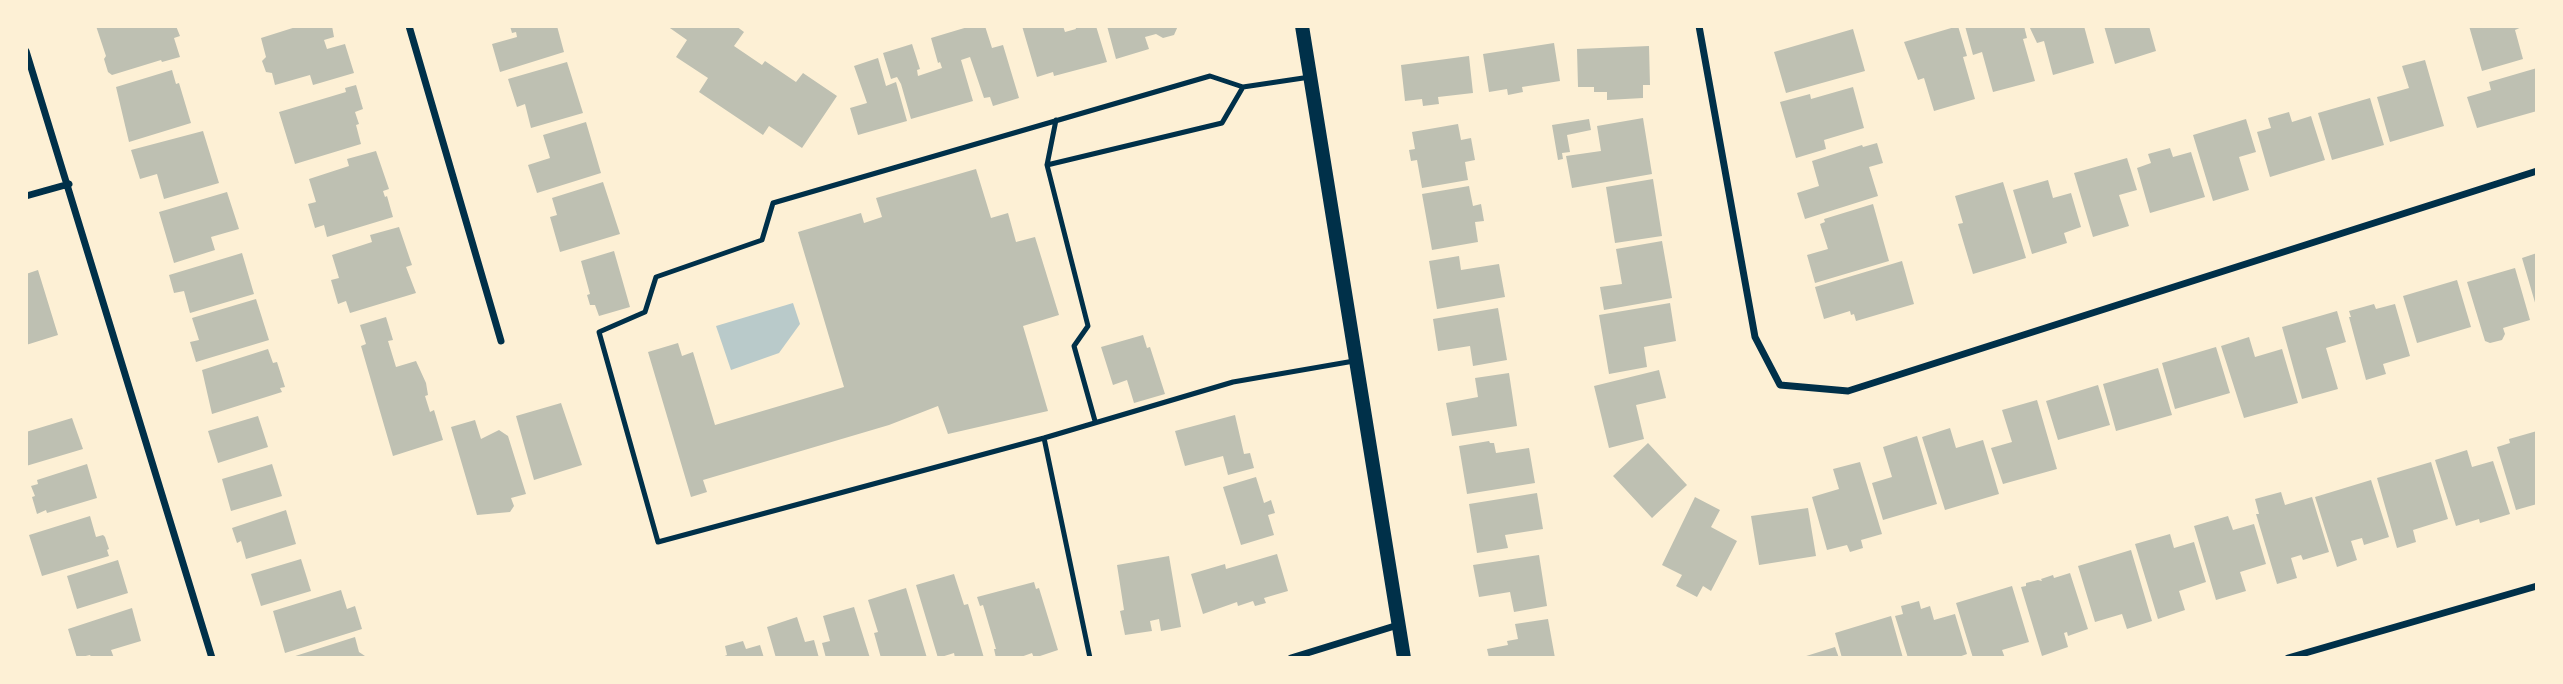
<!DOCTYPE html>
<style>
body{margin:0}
#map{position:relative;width:2563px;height:684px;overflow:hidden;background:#fdf0d5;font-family:"Work Sans",sans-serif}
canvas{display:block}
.frame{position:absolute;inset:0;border:28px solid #fdf0d5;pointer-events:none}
</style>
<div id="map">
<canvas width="2563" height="684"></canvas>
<div class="frame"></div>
</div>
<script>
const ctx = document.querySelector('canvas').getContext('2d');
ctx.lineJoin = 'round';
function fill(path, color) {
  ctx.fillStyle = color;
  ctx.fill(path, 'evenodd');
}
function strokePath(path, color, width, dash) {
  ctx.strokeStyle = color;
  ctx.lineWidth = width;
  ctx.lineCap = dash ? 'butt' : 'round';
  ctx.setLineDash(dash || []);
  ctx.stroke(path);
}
const green = new Path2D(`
 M793,303l7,21 -21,29 -48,17 -15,-44z`);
const building = new Path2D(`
 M96,26h80l4,10 -6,2 6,19 -18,5 -1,-2 -49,15 -4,-3 -4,-13 2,-3z
 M299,26h33l2,11 -10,3 3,9 18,-5 9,29 -41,12 -3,-10 -35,10 -3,-12 -6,-1 -4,-11 4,-4 -5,-19z
 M510,26h47l7,26 -64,20 -8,-28 25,-7 -1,-5 -4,1z
 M667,26h69l8,6 -10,14 28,19 3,-4 31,21 7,-9 34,23 -35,52 -33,-22 -6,9 -64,-43 9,-14 -32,-21 11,-17z
 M971,26h14l7,22 11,-3 16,53 -26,8 -3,-9 -6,1 -14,-41 -9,3 12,41 -62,18 -10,-35 -4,-7 -6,2 -8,-26 29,-9 8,25 -3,1 1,6 24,-8 -2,-6 -2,1 -7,-25z
 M1022,26h41l2,6 11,-3 -1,-3h21l11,36 -53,14 -1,-4 -16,5z
 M1107,26h71l-4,9 -11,3 -7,-4 -11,3 4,12 -33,10z
 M1958,26l9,30 -4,1 12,42 -41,12 -10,-33 -6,2 -14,-38z
 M1965,26h59l3,12 -4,1 12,42 -42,11 -11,-40 -9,3z
 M2029,26h55l10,37 -41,12 -9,-34 -7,2z
 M2104,26h45l7,25 -41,13z
 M2469,26h55l-9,4 8,29 -41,12z
 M1853,29l12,42 -79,22 -12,-41z
 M1554,43l6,38 -38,6 1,5 -15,3 -1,-6 -18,3 -6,-38z
 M1649,46l1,39h-7v13l-36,2v-8h-13v-5h-16l-1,-38z
 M1469,56l4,37 -35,4 1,7 -16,2 -1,-7 -17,2 -4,-36z
 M878,58l8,28 10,-4 11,39 -49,14 -8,-27 17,-5 -13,-37z
 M2425,60l19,66 -54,16 -13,-45 32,-9 -7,-22z
 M567,62l16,51 -52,15 -6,-24 -8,3 -9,-28z
 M2537,68v43l-60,17 -10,-31 24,-7 -2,-8z
 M172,70l4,14 3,-1 12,40 -62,19 -13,-55z
 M356,85l7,24 -8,3 4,12 -3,1 5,19 -66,20 -16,-52 67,-20 -1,-4z
 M1853,87l11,41 -40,12 2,9 -30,9 -16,-56 30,-8 1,5z
 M2370,98l14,47 -52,15 -14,-47z
 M2289,112l3,10 19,-6 14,44 -55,17 -13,-45 14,-4 -3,-10z
 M1643,118l9,56 -80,14 -6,-32 35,-5 -4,-25z
 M1589,119l2,11 -24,5 3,17 -8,1 1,6 -5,1 -6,-35z
 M2246,119l10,33 -17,5 10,33 -36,11 -20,-66z
 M586,122l15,51 -64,20 -9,-28 22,-7 -7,-23z
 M1458,124l3,16 10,-2 4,22 -10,2 3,18 -46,8 -5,-28 -6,1 -2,-11 6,-1 -3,-17z
 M203,131l16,52 -55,16 -7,-25 -17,5 -9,-29z
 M1877,143l6,20 -14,4 9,29 -73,23 -8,-26 22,-7 -7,-25 50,-16 1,2z
 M2170,148l3,9 18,-5 14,45 -55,16 -13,-45 14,-5 -3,-9z
 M376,151l13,38 -6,2 2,6 2,-1 6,21 -66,20 -3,-12 -9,3 -7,-24 8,-2 -7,-23 40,-13 -2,-7z
 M2127,158l10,32 -18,5 10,31 -36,11 -19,-64z
 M976,169l15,49 17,-5 8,29 19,-5 24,78 -36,11 25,85 -100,23 -10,-28 -49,19 -186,55 4,12 -16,5 -43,-145 30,-9 4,13 11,-4 22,73 129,-38 -46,-155 63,-19 3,10 18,-6 -6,-19z
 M1653,179l9,57 -47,7 -9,-56z
 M2048,180l5,18 18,-5 10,34 -17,6 3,10 -35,11 -19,-64z
 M603,182l17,52 -60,18 -10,-35 7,-2 -5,-17z
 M2003,182l23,76 -53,16 -15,-50 5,-1 -8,-27z
 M1469,186l4,20 8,-2 3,17 -9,1 3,20 -46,8 -10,-56z
 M227,192l12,37 -28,8 4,13 -41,13 -15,-51z
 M1873,204l16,57 -74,22 -8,-28 21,-6 -8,-25 5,-2 -1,-3z
 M399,227l13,38 -6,2 10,26 -66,20 -4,-12 -8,3 -7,-24 8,-2 -7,-23 40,-13 -2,-7z
 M1662,241l10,57 -68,12 -4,-23 22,-3 -6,-35z
 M614,251l16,56 -31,9 -4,-11h-5l-3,-10 3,-1 -9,-33z
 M242,253l12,41 -64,19 -6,-22 -10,2 -5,-18z
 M2537,253v53h-1l-14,-48z
 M1459,256l2,14 38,-6 6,33 -68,12 -8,-48z
 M1902,261l12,43 -58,17 -2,-7 -3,1 -1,-4 -26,8 -9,-32z
 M2515,268l15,52 -27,8 2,6 -3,6 -12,3 -5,-2 -18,-59z
 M38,270l20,65 -32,10v-71z
 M2457,280l14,47 -54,16 -14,-47z
 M256,299l13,41 -73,22 -6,-20 9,-2 -7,-22z
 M1670,303l6,38 -32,6 3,20 -38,7 -10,-59z
 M2374,304l2,5 19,-5 15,52 -27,8 3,10 -20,6 -17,-63h2l-2,-6z
 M1498,308l9,52 -34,6 -3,-20 -32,5 -5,-32z
 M2337,311l9,31 -20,6 12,41 -36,10 -20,-72z
 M386,317l7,23 -5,1 8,26 20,-6 10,22 2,12 -3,1 5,16 4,-2 9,30 -50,16 -32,-110 5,-2 -6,-19z
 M1143,335l4,13 3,-1 15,47 -31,9 -7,-23 -14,5 -12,-38z
 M2249,337l6,20 27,-8 16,54 -54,15 -23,-72z
 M2216,347l14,46 -55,16 -13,-46z
 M268,349l5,14 4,-1 8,25 -5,1 2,4 -70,22 -10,-44z
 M2158,368l14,47 -56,16 -13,-47z
 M1659,370l7,28 -30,7 8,34 -35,9 -15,-62z
 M1509,373l8,53 -65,10 -6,-33 32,-6 -3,-19z
 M2098,385l12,40 -52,15 -12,-39z
 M2037,400l20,69 -54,15 -12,-36 21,-6 -10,-32z
 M561,403l21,62 -48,15 -18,-64z
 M1235,415l9,39 6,-1 4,15 -26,7 -5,-19 -38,10 -10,-35z
 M258,416l10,31 -50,16 -10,-32z
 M72,418l11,31 -57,17v-34z
 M475,420l6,19 18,-9 9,6 18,58 -15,4 3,8 -4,6 -33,3 -26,-88z
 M1950,428l6,20 27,-8 16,54 -54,16 -23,-73z
 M2537,431v73l-21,6 -19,-63 13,-4 -1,-4z
 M1917,436l20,68 -54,16 -11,-37 20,-6 -9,-30z
 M1489,441l1,2h4l2,10 33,-5 6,35 -68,11 -8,-48z
 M1648,443l39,42 -35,33 -39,-42z
 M2467,450l5,17 21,-6 17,53 -30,9 -1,-4 -23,7 -21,-66z
 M1860,462l22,72 -21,6 2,8 -13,4 -3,-7 -20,5 -15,-53 27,-8 -6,-20z
 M2431,462l17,57 -35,11 3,12 -19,6 -20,-70z
 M87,464l10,34 -50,15 -1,-3 -9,4 -5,-17 3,-1 -4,-10 7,-2 -1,-4z
 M272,464l10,32 -51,15 -9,-32z
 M1256,477l8,26 7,-3 4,13 -7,2 6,20 -33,10 -18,-58z
 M2371,480l18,57 -25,8 -2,-7 -11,3 6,19 -20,7 -22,-70z
 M2281,492l4,13 27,-8 17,55 -26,8 -2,-5 -10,3 6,20 -20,6 -21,-70h3l-4,-15z
 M1537,493l6,36 -38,6 3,13 -31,5 -8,-49z
 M1695,497l25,13 -9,17 26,14 -26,50 -8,-5 -6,11 -21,-11 6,-11 -20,-10z
 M1808,508l8,48 -57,9 -8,-49z
 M286,510l10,34 -50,15 -5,-18 -4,2 -5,-15z
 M90,516l6,21 7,-2 2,2 4,12 -2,1 2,6 -67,20 -13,-41z
 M2228,516l5,14 21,-6 12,40 -26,8 6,19 -30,9 -22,-74z
 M2170,534l4,14 20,-6 12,40 -27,9 6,19 -27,9 -23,-75z
 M2131,550l21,71 -25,8 -5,-15 -27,8 -17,-56z
 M1277,554l11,37 -24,7 2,5 -11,3 -2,-5 -15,5 -1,-4 -34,12 -12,-40 34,-10 1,5z
 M1539,555l8,51 -33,6 -4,-20 -31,5 -6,-32z
 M1169,556l12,71 -20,4 -2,-12 -9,2 2,10 -27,4 -5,-24 4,-1 -7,-45z
 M301,559l10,32 -50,15 -10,-32z
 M118,560l10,33 -51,16 -10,-33z
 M2070,573l18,56 -20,7 -1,-4 -3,1 4,14 -26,9 -21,-69 5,-1v-3l12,-3 4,1 -1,-2 12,-4 1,3z
 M954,574l10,31 4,-1 16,54h-29l-1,-5 -16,5 -22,-73z
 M1034,582l2,7 3,-1 19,62 -24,8 -2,-5 -14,5h-22l-2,-9h2l-13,-44 -3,1 -3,-9z
 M2012,586l17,56 -27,8 3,8h-32l-17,-55z
 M906,588l21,70h-46l-7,-25 4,-1 -10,-32z
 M341,590l6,19 8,-3 7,23 -77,24 -12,-42z
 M1919,601l2,8 9,-3 4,14 21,-6 12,40 -11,4h-48l-13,-42 8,-2 -2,-8z
 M854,607l16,51h-44l-4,-15 8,-2 -7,-25z
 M132,608l9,33 -30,9 3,8h-22l-2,-3 -13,3 -9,-29z
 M1891,616l12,42h-61l-7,-25z
 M797,617l8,25 9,-2 5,18h-43l-9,-31z
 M1548,619l7,39h-66l-2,-9 21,-4 -1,-4 11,-2 -3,-15z
 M355,637l4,15 9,6h-79z
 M743,641l3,8 14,-4 4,13h-44l7,-3 -2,-9z
 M1835,647l4,11h-36v-1z`);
const service = new Path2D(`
 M1310,77l-67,10 -33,-11 -437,127 -11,37 -106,37 -11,35 -46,20 59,210 386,-104 189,-56 121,-21
 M1056,120l-9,45 41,161 -14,20 21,75
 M1047,165l175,-42 21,-36
 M1044,438l46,220`);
const minor = new Path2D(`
 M409,26l92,315
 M1699,26l56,311 25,48 68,6 689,-220
 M26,51l186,607
 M26,196l43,-12
 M1291,658l107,-33
 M2288,658l249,-72`);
const secondary = new Path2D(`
 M1302,26l102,632`);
fill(green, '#b9caca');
fill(building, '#bec0b2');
strokePath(service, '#003049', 5);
strokePath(minor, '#003049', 7);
strokePath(secondary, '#003049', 14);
</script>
